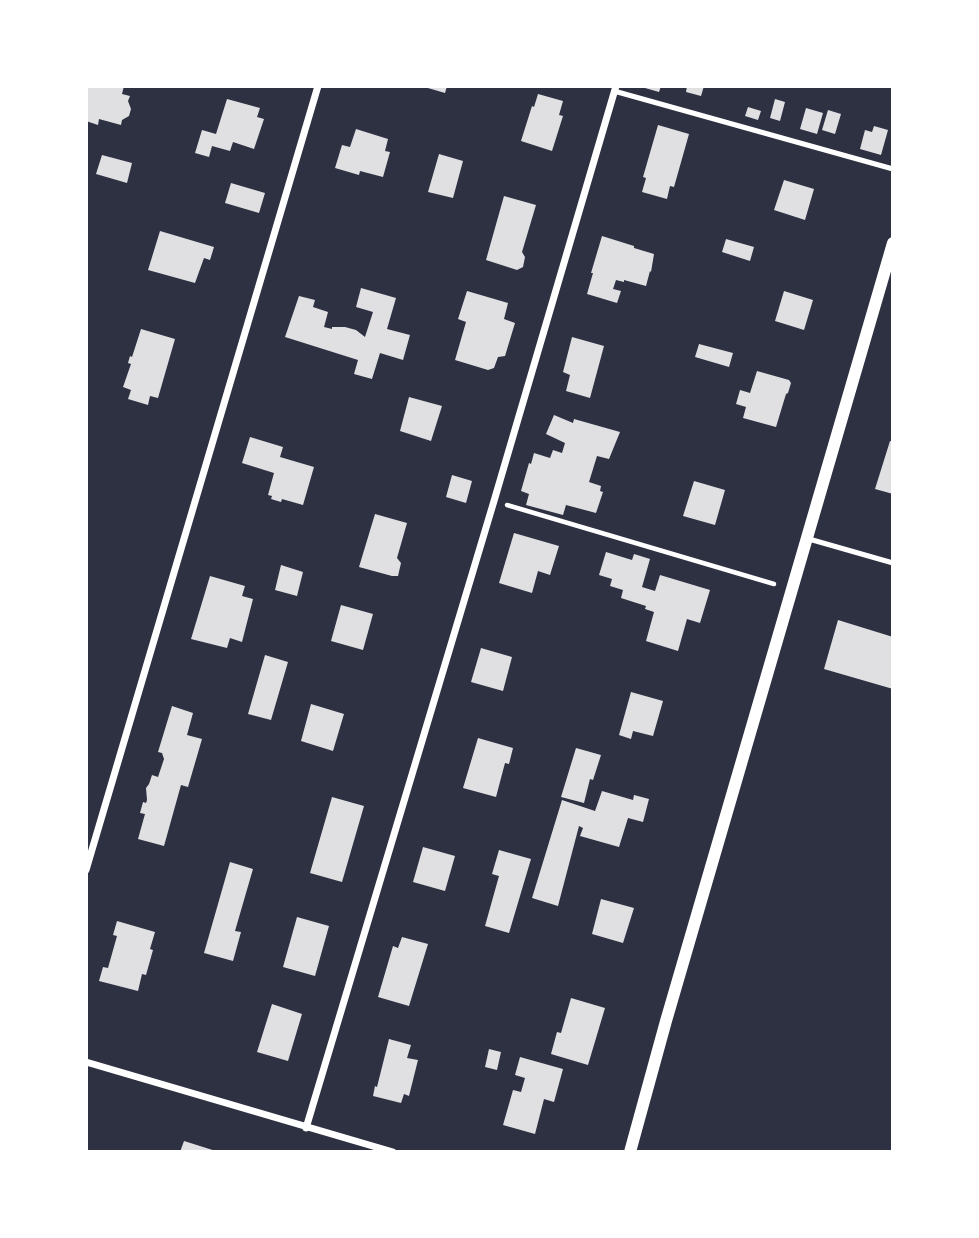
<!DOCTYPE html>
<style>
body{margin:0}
#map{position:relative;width:979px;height:1238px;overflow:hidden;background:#2d3142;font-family:Karla,sans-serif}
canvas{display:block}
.frame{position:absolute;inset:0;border:88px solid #fff;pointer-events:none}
</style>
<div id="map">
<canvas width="979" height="1238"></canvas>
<div class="frame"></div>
</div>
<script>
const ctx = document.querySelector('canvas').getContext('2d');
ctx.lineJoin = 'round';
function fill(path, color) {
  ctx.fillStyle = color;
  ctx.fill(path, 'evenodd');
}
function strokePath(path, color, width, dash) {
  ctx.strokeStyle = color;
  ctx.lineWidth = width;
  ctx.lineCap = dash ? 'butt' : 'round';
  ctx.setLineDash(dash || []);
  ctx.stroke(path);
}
const building = new Path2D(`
 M86,86h38l-2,8 8,2 -2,5 3,8 -2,7 -7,4 -1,5 -22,-6 -1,6 -12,-4z
 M421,86h26l-2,7z
 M638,86h23l-2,6z
 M687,86h17l-3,10 -15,-4z
 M538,94l25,7 -4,14 4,1 -11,35 -31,-10 11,-35 2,1z
 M227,99l33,9 -3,9 7,2 -10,30 -21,-7 -3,9 -18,-5 -3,11 -14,-4 7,-23 14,4z
 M775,99l10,3 -5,19 -10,-3z
 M748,107l13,4 -3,9 -13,-4z
 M806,108l17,5 -6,21 -17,-5z
 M828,110l13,4 -6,20 -13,-4z
 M658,125l31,9 -15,53 -4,-1 -3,13 -25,-7 4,-14 -3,-1z
 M874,126l14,4 -7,25 -21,-6 5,-19 7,2z
 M356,129l32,10 -3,12 5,1 -7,25 -23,-6 -1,4 -24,-7 7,-23 8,2z
 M439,154l24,7 -10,37 -25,-6z
 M102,155l30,8 -5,20 -31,-9z
 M784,180l30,9 -9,31 -31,-10z
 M231,183l34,10 -6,20 -34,-10z
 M504,196l32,9 -14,47 3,5 -2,10 -6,3 -31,-10z
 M160,231l54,16 -4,13 -6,-2 -9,25 -47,-13z
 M602,236l32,10v2l20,6 -3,18 -1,-1 -4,15 -22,-6v2l-8,-2 -3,9 8,2 -4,12 -30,-9 6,-21h-2z
 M726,239l28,8 -4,14 -28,-9z
 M361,288l35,10 -9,31 23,6 -7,25 -23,-7 -8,26 -18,-5 4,-14 -73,-23 14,-41 16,4 -2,7 15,5 -4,15 8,2v-2h13l11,3 9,7 8,-25 -17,-5z
 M467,291l41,12 -4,16 11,4 -10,33 -7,1 -4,11 -6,2 -33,-10 11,-38 -8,-3z
 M784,291l29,9 -9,30 -29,-9z
 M141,329l34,10 -17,59 -8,-2 -2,9 -20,-6 3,-9 -8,-3 8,-23 -3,-1 2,-7 2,1z
 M572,337l32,9 -14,52 -24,-7 4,-16 -7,-3z
 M699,344l34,9 -4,14 -34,-10z
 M757,371l32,9 2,3 -3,10 -2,1 -10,33 -33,-9 3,-11 -10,-3 4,-14 10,3z
 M409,397l33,9 -11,35 -31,-10z
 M554,415l19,8 1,-4 46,13 -11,27 -12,-3 -8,26 12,4 -1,5 3,1 -7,21 -30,-8 -3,10 -37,-10 3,-11 -8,-3 8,-28 2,1 3,-11 16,5 3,-8 9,3 3,-10 -19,-9z
 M250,437l33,10 -3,10 34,10 -11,38 -21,-6 -1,3 -10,-3 1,-3 -4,-1 6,-22 -32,-10z
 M890,441l3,1v52l-18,-5z
 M452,475l20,6 -6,22 -20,-6z
 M694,481l31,9 -10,35 -32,-9z
 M375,514l32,9 -10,35 4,5 -3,13h-6l-33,-9z
 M514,533l45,13 -9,29 -12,-4 -6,22 -33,-10z
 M606,552l26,8 2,-6 16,5 -8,28 13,4 5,-16 50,15 -10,33 -13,-4 -9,32 -32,-10 8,-29 -9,-3 1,-3 -25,-8 2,-8 -13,-4 2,-7 -13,-4z
 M281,565l22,7 -6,24 -22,-6z
 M210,576l35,10 -3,10 11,3 -11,43 -12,-4 -3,10 -36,-9z
 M341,605l32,9 -10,36 -32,-9z
 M838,620l55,17v52l-69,-20z
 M481,648l31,9 -9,34 -32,-9z
 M265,655l23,7 -17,58 -23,-6z
 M631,692l32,9 -10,35 -20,-5 -2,8 -12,-4z
 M311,704l33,10 -11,37 -32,-10z
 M172,706l21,7 -6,22 15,4 -14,48 -7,-2 -17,61 -26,-7 7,-25 -5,-1 3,-11 3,1 1,-3 -1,-12 3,-4 3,-9 6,2 6,-18 -2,-6 -4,-1z
 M478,738l35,10 -4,16 -4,-1 -9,34 -33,-9z
 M576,748l25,7 -8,25 -3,-1 -6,24 -23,-6z
 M602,791l31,9 1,-5 15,4 -6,23 -15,-4 -9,29 -39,-11 3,-8 -4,-2 -21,80 -26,-8 30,-98 33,11z
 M332,797l32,9 -22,76 -32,-9z
 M423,847l32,9 -10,35 -32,-9z
 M499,850l32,9 -22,74 -24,-7 14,-50 -7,-2z
 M230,862l23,7 -18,62 6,1 -8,29 -29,-8z
 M601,899l33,9 -11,35 -31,-9z
 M297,917l32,9 -14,50 -32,-9z
 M117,921l38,11 -5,17 3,1 -7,25 -4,-1 -4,17 -39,-10 4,-14 5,1 9,-32 -4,-1z
 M402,937l26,7 -19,62 -31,-9 15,-51 5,2z
 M571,998l34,10 -17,57 -37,-11 6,-22 4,1z
 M272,1004l30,10 -14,47 -31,-9z
 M389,1039l22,6 -4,13 11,2 -9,36 -5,-2 -3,9 -28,-7 2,-10 2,1z
 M489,1049l12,3 -4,18 -12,-3z
 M520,1057l43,12 -9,33 -10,-3 -9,35 -32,-9 10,-35 8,2 4,-14 -10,-3z
 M184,1141l35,11h-39z`);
const path = new Path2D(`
 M507,505l267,79`);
const service = new Path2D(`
 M614,91l279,78
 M809,539l84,24`);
const minor = new Path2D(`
 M86,870l232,-784
 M86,1062l307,90
 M306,1128l188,-627 122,-415`);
const tertiary = new Path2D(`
 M630,1152l36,-131 227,-778`);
fill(building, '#e0e0e3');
strokePath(path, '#fff', 4.5);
strokePath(service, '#fff', 5);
strokePath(minor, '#fff', 7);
strokePath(tertiary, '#fff', 12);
</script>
